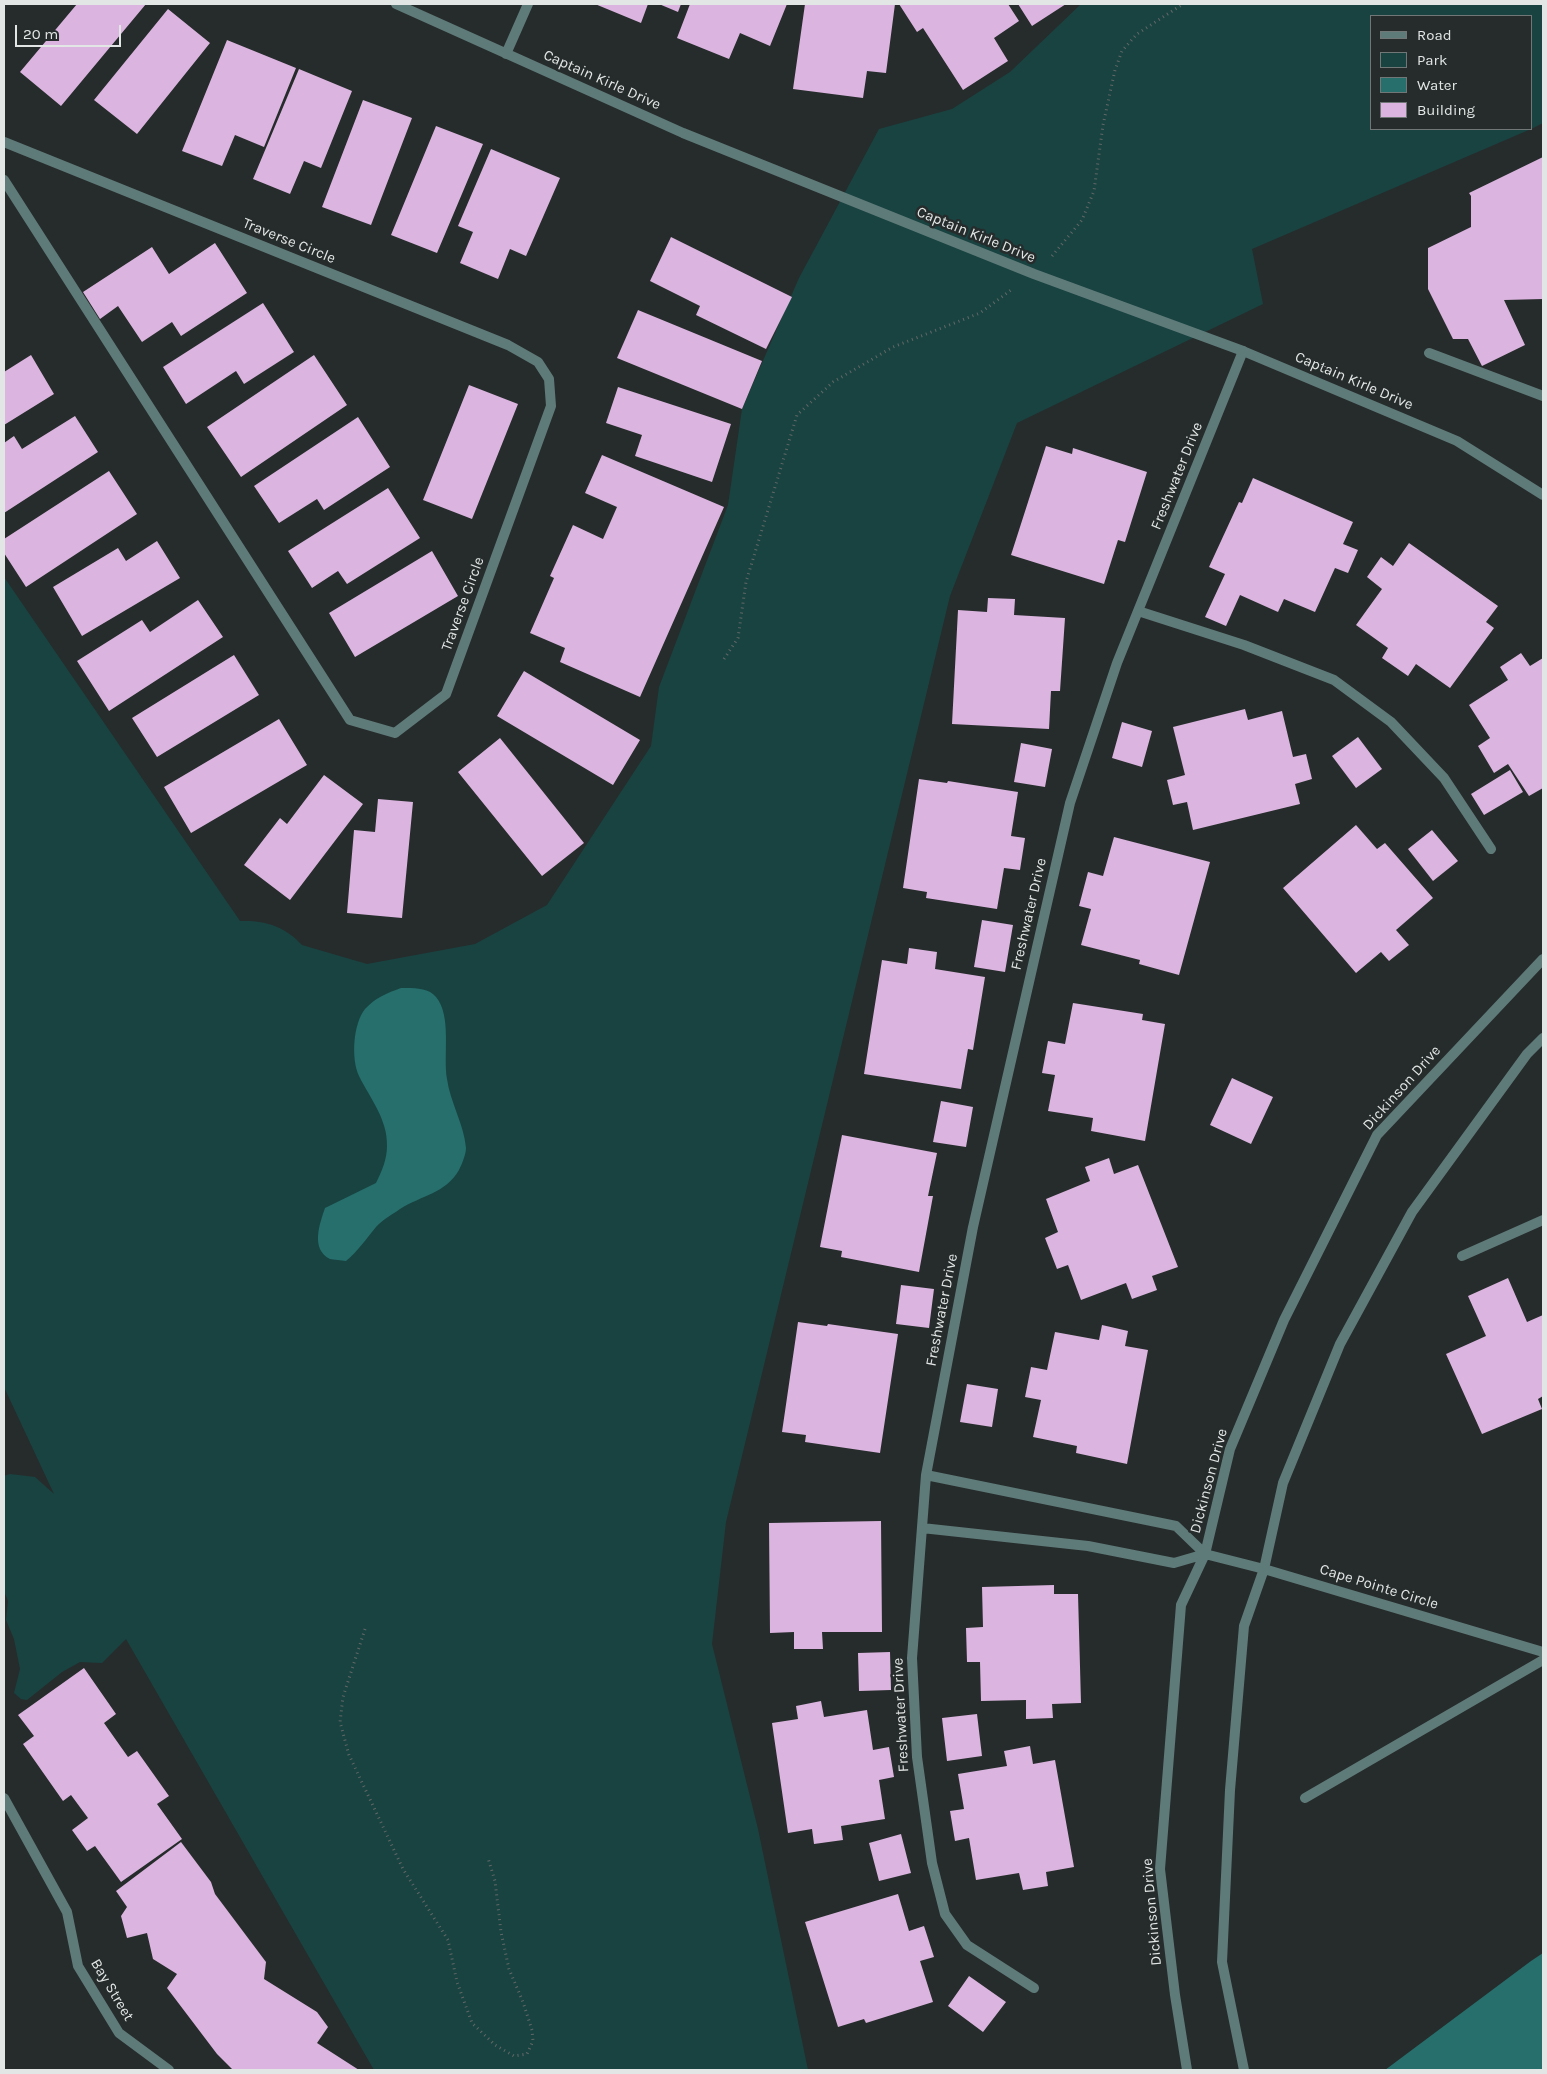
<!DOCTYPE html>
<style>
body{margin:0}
#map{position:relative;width:1547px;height:2074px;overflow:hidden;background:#262c2c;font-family:Karla,sans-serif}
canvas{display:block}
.frame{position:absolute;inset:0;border:5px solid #e2e6e5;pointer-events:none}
.legend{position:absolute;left:1370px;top:15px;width:162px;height:115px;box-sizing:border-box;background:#262c2c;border:1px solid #717676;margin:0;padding:6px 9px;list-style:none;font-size:15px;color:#e2e6e5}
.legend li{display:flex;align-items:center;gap:10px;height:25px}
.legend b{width:25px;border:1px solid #717676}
.scale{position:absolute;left:15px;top:25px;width:106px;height:22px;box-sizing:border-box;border:2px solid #e2e6e5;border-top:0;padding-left:6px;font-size:15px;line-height:18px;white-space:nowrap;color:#e2e6e5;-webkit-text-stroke:4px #262c2c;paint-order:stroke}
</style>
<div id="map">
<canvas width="1547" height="2074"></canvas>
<div class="frame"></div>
<ul class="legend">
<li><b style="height:6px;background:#5f7b79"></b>Road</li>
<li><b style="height:14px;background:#194341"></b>Park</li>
<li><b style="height:14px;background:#266f6c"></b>Water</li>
<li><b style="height:14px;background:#dbb5df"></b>Building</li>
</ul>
<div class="scale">20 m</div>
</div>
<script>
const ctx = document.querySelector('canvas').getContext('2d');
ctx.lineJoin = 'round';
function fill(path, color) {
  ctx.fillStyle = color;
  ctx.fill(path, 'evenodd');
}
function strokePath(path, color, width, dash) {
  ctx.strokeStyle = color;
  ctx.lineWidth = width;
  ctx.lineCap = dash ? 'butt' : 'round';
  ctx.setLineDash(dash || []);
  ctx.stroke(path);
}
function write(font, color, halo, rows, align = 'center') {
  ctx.font = font + ' Karla,sans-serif';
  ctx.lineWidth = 5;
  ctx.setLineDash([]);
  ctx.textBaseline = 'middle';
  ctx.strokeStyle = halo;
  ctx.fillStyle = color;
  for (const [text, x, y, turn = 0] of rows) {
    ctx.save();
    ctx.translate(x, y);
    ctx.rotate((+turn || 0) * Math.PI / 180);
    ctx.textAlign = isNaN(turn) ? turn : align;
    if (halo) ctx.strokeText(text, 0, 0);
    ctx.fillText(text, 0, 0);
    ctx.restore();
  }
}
const green = new Path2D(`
 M1081,4h462v119l-12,6v-113h-160v113h160l-279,120 11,55 -246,119 -67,173 -224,926 -14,122 46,185 50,241h-434l-248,-431 -24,24 -22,-1 -18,10 -35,28 -6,-1 -7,-6 6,-24 -6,-30 -8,-19 2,-19 -4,-10v-115l6,-2 25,3 19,17 -50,-107v-810l236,344c24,-1 45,5 62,24l65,19 108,-20 72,-39 104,-159 8,-59 69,-182 14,-96 57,-131 80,-149 73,-20 58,-37z`);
const water = new Path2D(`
 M401,988c11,0 27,-1 35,9 16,19 7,58 11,82 3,23 17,45 19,69 0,6 -4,16 -7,22 -14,24 -37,25 -59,39 -7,5 -18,11 -24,18 -10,12 -18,24 -30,34 -5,-1 -12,-1 -16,-2 -20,-10 -10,-36 -5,-51l51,-25c6,-12 11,-24 11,-37 1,-26 -17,-48 -28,-70 -8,-17 -6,-52 6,-67 10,-11 22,-16 36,-21z
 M1543,1953v117h-158l146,-109z`);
const building = new Path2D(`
 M77,4h69l-85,102 -41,-34z
 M595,4h53l-7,19z
 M659,4h22l-3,8z
 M690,4h97l-17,42 -30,-13 -11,26 -52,-21z
 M805,4h90l-9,69 -19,-2 -4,27 -70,-9z
 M899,4h109l11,17 -25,17 14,23 -45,29 -40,-62 -6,4z
 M1018,4h48l-34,22z
 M168,9l42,34 -73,91 -43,-34z
 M227,40l69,28 -32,79 -29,-12 -13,31 -40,-15z
 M299,69l53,22 -31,77 -17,-7 -14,33 -37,-15z
 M363,100l49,18 -41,107 -49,-18z
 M436,126l47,18 -46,109 -46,-18z
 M491,149l69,29 -34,78 -16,-7 -12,30 -38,-16 13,-31 -15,-6z
 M1543,157v142l-39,1 21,45 -43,21 -14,-27h-15l-25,-50v-41l43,-21v-31l-2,-3z
 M671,237l121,60 -26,52 -70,-34 4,-9 -50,-25z
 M215,243l32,50 -66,43 -9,-14 -30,20 -24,-36 -18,13 -17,-27 69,-45 17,27z
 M263,303l31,49 -50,32 -8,-13 -50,33 -23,-37z
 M638,310l124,51 -20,48 -125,-51z
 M31,355l23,39 -50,31v-53z
 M314,355l33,50 -106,72 -34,-50z
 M469,385l49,19 -46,115 -49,-19z
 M618,387l113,37 -19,58 -77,-26 7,-21 -36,-12z
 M75,416l23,36 -94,61v-70l10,-7 8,13z
 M358,417l32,50 -66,43 -7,-11 -38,24 -25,-37z
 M1046,446l26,8 1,-6 74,24 -22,70 -7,-2 -14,44 -93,-29z
 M602,455l122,52 -84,190 -80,-35 5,-14 -35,-15 24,-55 -4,-2 23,-51 30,14 14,-32 -32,-14z
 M109,471l28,43 -111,73 -22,-34v-14z
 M1253,478l100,44 -10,22 15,6 -10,23 -13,-5 -20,44 -31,-13 -6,13 -38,-17 -14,31 -21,-9 20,-43 -16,-7 30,-65 3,1z
 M388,488l32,50 -73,46 -9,-13 -26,17 -24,-37z
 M157,541l23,37 -98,58 -29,-49 65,-39 8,13z
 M1409,543l89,63 -12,16 8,6 -44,60 -34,-24 -8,12 -26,-18 6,-10 -32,-23 26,-36 -15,-12 14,-20 12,9z
 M432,551l26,45 -103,61 -26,-44z
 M988,598l27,1 -1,16 51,3 -5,73h-9l-2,38 -97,-5 6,-114 29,2z
 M198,600l25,37 -114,74 -32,-50 65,-41 8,12z
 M1521,653l9,13 13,-8v130l-14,8 -21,-32 -14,9 -16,-27 12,-8 -21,-33 39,-25 -8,-13z
 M234,655l25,40 -102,62 -25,-39z
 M524,671l116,69 -27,45 -116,-69z
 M1245,709l3,11 34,-9 11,46 13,-3 6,25 -17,5 5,20 -107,26 -6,-28 -14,3 -6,-25 18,-5 -12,-48z
 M279,719l28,46 -116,68 -27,-46z
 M1122,722l30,9 -10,36 -30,-9z
 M1358,737l24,32 -26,19 -24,-32z
 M500,738l84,105 -42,33 -84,-104z
 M1021,743l31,6 -7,38 -31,-5z
 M1510,770l13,22 -39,23 -13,-21z
 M324,775l39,29 -73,96 -46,-35 36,-47 7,6z
 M919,779l28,4 1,-2 70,11 -7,44 14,2 -5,32 -16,-2 -7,41 -71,-11 1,-6 -24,-4z
 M378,799l35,3 -11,116 -55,-5 7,-83 21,2z
 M1356,825l21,24 8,-6 48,55 -37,32 13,15 -20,16 -8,-9 -25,21 -73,-85z
 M1432,830l26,31 -25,20 -25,-32z
 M1114,837l96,25 -31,113 -40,-11 1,-4 -59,-15 10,-36 -12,-3 9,-34 15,4z
 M982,920l31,5 -8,47 -31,-5z
 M909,948l28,4 -2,17 50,8 -12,73 -5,-1 -7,40 -97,-15 18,-114 25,4z
 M1073,1003l70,11 -1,6 23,4 -20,117 -54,-10 2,-13 -45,-7 7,-36 -13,-2 6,-32 17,3z
 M1232,1078l41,19 -22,47 -41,-19z
 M941,1101l32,6 -7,40 -33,-5z
 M842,1135l95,18 -9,43h5l-14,76 -78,-15 1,-6 -22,-4z
 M1109,1158l5,16 24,-9 40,102 -26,9 5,14 -25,9 -6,-16 -45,17 -13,-35 -11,4 -12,-31 13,-6 -12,-33 44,-18 -5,-14z
 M1508,1278l19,44 16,-7v81l-5,3 4,10 -60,25 -36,-80 40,-18 -18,-40z
 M901,1285l33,4 -5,39 -33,-4z
 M798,1322l29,4 1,-2 70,10 -18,119 -75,-11 1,-7 -24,-3z
 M1102,1325l26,6 -3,15 23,4 -21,114 -51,-11 1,-7 -44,-9 8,-37 -16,-3 6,-30 16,3 8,-38 44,8z
 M967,1384l31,5 -6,38 -32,-5z
 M881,1521l1,111h-60l1,17h-29v-17l-24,1 -1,-110z
 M1054,1585v9h24l3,109 -29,1 1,14 -27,1v-19l-45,1 -1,-39h-13l-1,-34 17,-1 -1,-40z
 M890,1652l1,38 -32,1 -1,-38z
 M84,1668l32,46 -12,9 24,34 9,-6 32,45 -12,8 25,35 -61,43 -26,-36 -8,5 -15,-21 16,-12 -17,-23 -8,6 -40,-57 11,-8 -16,-21z
 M821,1701l3,16 43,-7 6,40 16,-3 5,30 -15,3 6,39 -44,7 2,14 -29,4 -2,-15 -24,4 -16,-110 26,-4 -2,-13z
 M977,1714l5,42 -35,5 -5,-43z
 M1030,1746l3,18 22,-4 19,107 -28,5 2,14 -25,4 -4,-17 -43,7 -7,-42 -14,3 -5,-30 14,-2 -6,-35 49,-8 -3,-15z
 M901,1834l10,39 -32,8 -10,-38z
 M181,1842l30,40 4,12 51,68 -2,17 53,33 11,15 -11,16 42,27h-126l-16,-16 -50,-66 10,-14 -24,-15 -6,-26 -20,5 -6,-22 6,-9 -11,-16z
 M898,1894l11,37 15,-5 10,31 -14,4 13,41 -67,21 -2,-4 -26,8 -33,-105z
 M969,1976l37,26 -23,30 -35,-26z`);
const path = new Path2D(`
 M1052,256l30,-36 12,-29 9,-66 12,-55 7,-19 15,-17 46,-30
 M724,659l14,-21 8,-56 51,-167 36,-33 60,-35 87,-34 31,-23
 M365,1629l-22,68 -3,25 9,33 54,114 45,71 9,42 15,41 23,22 19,11 13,-2 6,-13 -1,-11 -9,-28 -14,-33 -8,-37 -6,-51 -7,-23`);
const service = new Path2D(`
 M396,4l287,129 351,141 209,77 214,90 86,54
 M506,54l22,-50
 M1429,353l114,43
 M4,1798l63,114 11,54 41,67 50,37`);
const minor = new Path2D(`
 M4,142l504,203 30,17 11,17 2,27 -105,288 -51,39 -45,-13 -346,-540
 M1138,611l106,34 90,35 57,42 53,56 47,71
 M1462,1256l81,-36
 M926,1475l250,51 29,28
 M922,1528l166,18 86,17 31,-9 59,15 279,83
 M1305,1798l238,-138
 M1034,1988l-67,-43 -22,-31 -13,-51 -15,-106 -5,-99 14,-183 47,-248 97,-424 47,-140 126,-312
 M1187,2070l-12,-75 -15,-126 21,-264 24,-51 25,-105 54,-129 93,-185 166,-176
 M1244,2070l-22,-108 8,-172 14,-164 20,-57 19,-86 57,-139 72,-132 115,-158 16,-16`);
const streetNames = [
 ["Captain Kirle Drive",602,80,24],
 ["Captain Kirle Drive",976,235,22],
 ["Traverse Circle",289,241,22],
 ["Captain Kirle Drive",1354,381,23],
 ["Freshwater Drive",1177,476,-68],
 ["Traverse Circle",463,604,-70],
 ["Freshwater Drive",1029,914,-77],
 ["Dickinson Drive",1402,1088,-48],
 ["Freshwater Drive",942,1310,-79],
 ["Dickinson Drive",1209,1481,-75],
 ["Cape Pointe Circle",1379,1587,17],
 ["Freshwater Drive",901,1715,-93],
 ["Dickinson Drive",1152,1912,-95],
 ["Bay Street",112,1990,59]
];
fill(green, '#194341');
fill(water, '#266f6c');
fill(building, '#dbb5df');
strokePath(path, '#626867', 3, [1, 4]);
strokePath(service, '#5f7b79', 10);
strokePath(minor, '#5f7b79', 10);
write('15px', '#e2e6e5', '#262c2c', streetNames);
</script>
